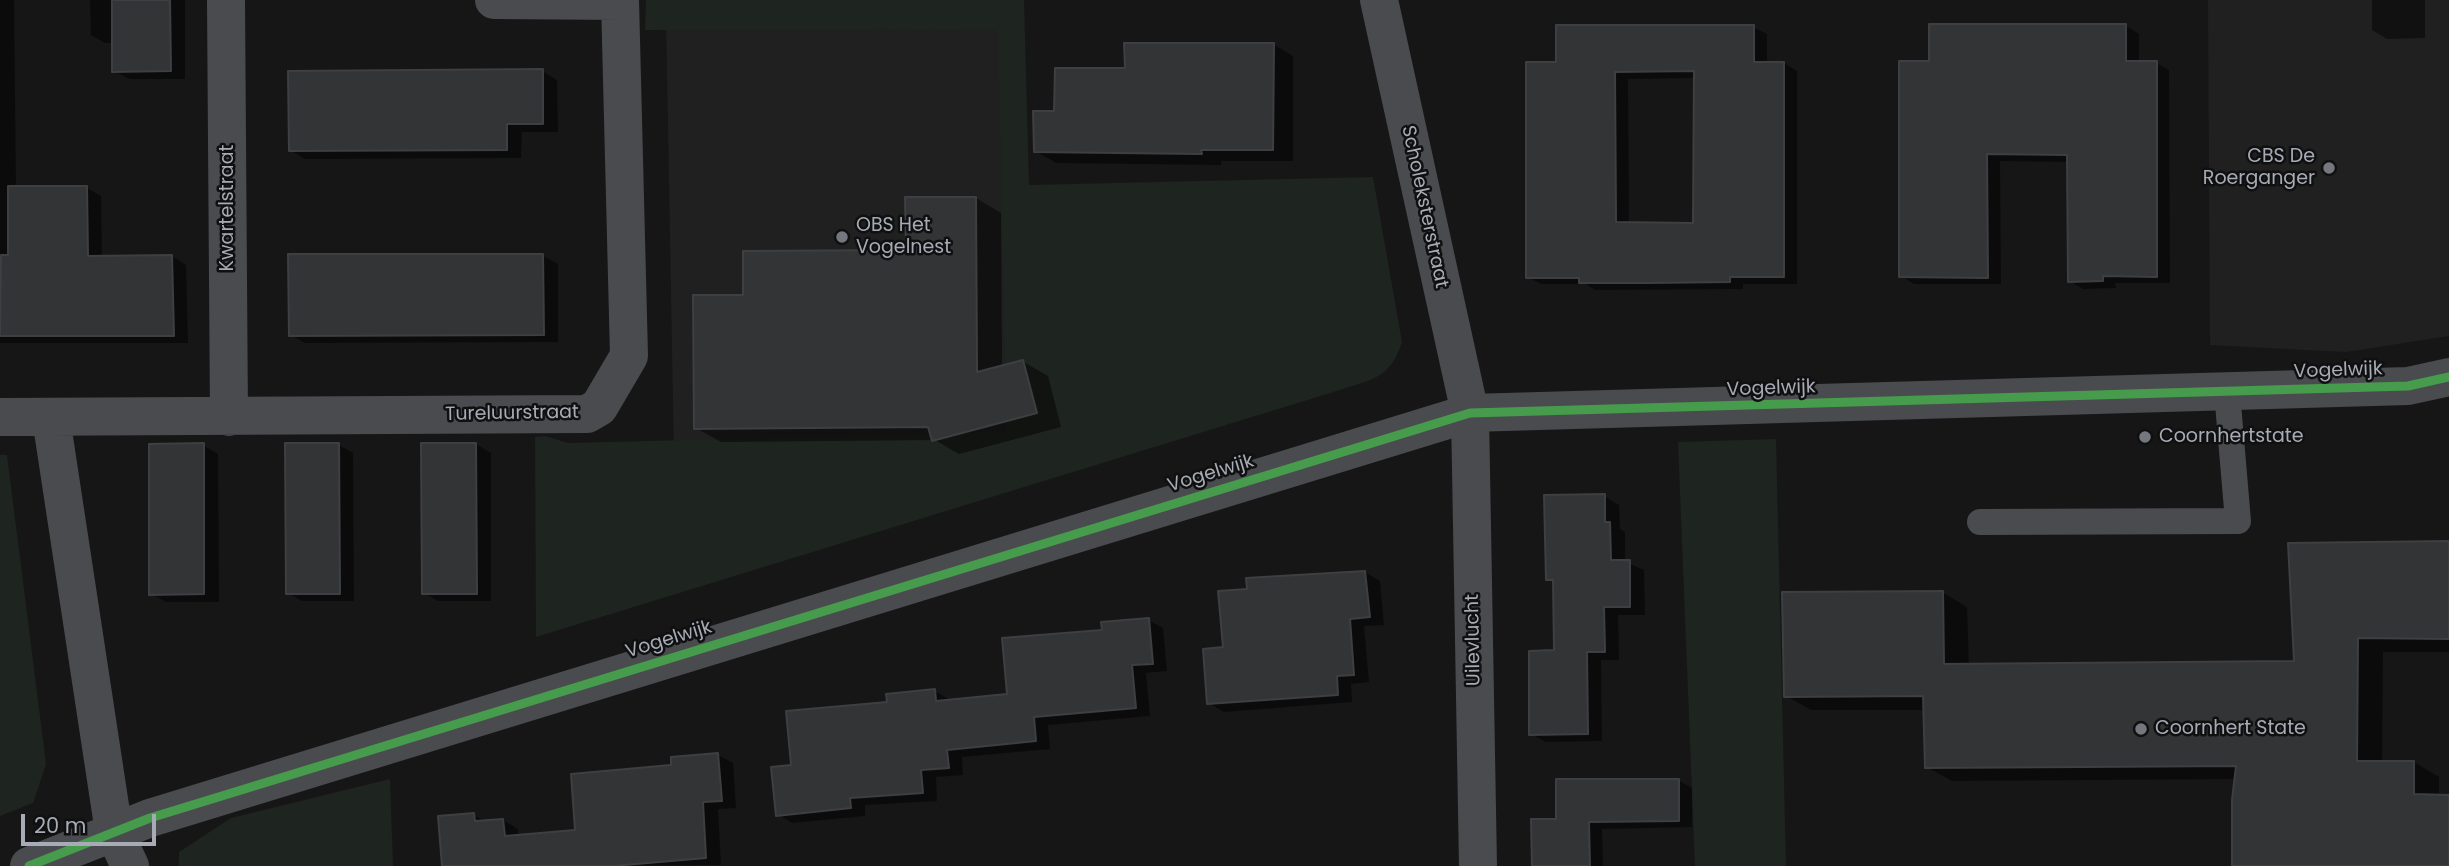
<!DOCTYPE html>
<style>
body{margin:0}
#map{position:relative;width:2449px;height:866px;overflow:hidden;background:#161616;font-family:Poppins,sans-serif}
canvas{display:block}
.scale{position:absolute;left:21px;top:814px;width:135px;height:32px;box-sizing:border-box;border:4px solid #a7abb6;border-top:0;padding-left:9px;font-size:21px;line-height:24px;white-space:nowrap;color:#a7abb6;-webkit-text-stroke:5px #101011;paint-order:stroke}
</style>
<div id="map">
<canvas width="2449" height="866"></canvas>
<div class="scale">20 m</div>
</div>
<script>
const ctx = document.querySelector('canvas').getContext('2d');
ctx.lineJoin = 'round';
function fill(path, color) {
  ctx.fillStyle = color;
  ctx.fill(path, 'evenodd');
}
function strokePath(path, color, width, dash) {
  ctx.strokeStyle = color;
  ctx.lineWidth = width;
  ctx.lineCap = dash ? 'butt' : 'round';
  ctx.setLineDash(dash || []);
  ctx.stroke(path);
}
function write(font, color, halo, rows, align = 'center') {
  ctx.font = font + ' Poppins,sans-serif';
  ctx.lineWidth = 5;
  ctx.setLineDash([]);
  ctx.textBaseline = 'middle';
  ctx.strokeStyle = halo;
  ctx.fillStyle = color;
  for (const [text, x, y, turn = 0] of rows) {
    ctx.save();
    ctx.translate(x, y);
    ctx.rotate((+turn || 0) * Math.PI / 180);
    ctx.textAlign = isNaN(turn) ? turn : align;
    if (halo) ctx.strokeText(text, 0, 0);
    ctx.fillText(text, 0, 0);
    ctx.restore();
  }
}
const built = new Path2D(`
 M2208,0h241v336l-103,16 -136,-7z
 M1003,5l20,455 -349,-3 -8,-440z`);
const green = new Path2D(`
 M646,0h378l5,185 344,-8 29,165c-12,37 -29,37 -62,48l-804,247 -1,-200 10,-1 23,7 438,-11 -8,-403 -353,1z
 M1776,439l10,427h-91l-17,-424z
 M0,455h7l39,309 -13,39 -33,13z
 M390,779l3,87h-214v-14l52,-34z`);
const shadow = new Path2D(`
 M0,0h14l2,188h71l14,8 1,61 70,-1 14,9 2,78h-188z
 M90,0h95v79h-56l-15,-8v-28h-9l-14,-8z
 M2372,0h53v38l-38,1 -15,-9z
 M2126,26l13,8v29h17l13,7 1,213h-55l1,5 -33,1 -14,-8v-119l-69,-1 1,123h-87l-13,-8 30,-213z
 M1753,27l14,7v29h17l13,8v213h-54v5l-148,1 -9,-6h-45l-13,-7 30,-213zM1695,78v147l-66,-1 -1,-145z
 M1273,44l20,12v105h-72v4l-165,-2 -21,-12 21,-38 70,-43z
 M542,71l15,9 1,52h-36l-1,26 -216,1 -15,-9z
 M976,198l25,15 1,154 20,-6 26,15 13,51 -102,27 -24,-14 -214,2 -25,-14 49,-131 163,-45z
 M543,256l15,8v78l-253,1 -14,-8z
 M476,444l15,9v148h-53l-15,-8z
 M203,445l15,9 1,148h-53l-15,-8z
 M339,445l14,8 1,148h-52l-15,-8z
 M1604,496l15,9 1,24 5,3v30l19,8 1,45h-27l1,45h-18l1,81 -56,1 -15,-8 25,-82 -1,-69 -7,-4z
 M2449,544v108h-66l-1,111 32,-1 25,15v19l10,1v69h-215l2,-87 -284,2 -25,-14 -2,-57h-114l-25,-14 156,-104 25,15 2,58 327,-2z
 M1365,572l15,9 4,44 -20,1 5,56 -18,2 1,18 -128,10 -15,-9 16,-54 24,-59z
 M1148,620l15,8 4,43 -21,2 4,43 -102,9 2,24 -88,8 1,18 -27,2 1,24 -72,4v11l-73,7 -14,-9 15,-47 96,-63 46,-13 15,9 58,-5 96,-64z
 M718,755l15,8 3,45 -18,1 3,56 -277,1 30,-51 12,7 17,-2 15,9v8l58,-6 97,-64z
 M1678,780l14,8v39l-90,2 1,37h-69l24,-45z`);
const building = new Path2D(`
 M112,0h58l1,71 -59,1z
 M1929,24h197v37h31v216l-54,-1v5l-35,1 -1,-127 -80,-1 1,124 -89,-1v-216h30z
 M1556,25h198v37h30v215h-54v5l-82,1h-69v-5h-53v-216h30zM1694,71l-1,152 -77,-1 -1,-150z
 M1124,43h150l-1,107h-72l1,4 -168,-2 -1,-41h21l1,-43h70z
 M543,69v55h-36v26l-218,1 -1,-80z
 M8,186h79l1,70 84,-1 2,81h-174l1,-81h7z
 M905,197h71l1,175 46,-12 14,53 -105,28 -4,-14 -234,2 -1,-134h50v-44l163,-1z
 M288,254h255l1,81 -255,1z
 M204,443v151l-55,1v-151z
 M285,443h54l1,151h-54z
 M421,443h55l1,151h-55z
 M1605,494v28h5l1,38h19v47h-26l1,45h-18l1,82 -59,1v-84l25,-1 -1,-70h-7l-2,-85z
 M2449,541v98l-91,-1 -1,123h57v33l35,1v71h-217v-66l4,-34 -311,2 -2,-72 -139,1 -2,-105 161,-1 1,73 350,-3 -6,-118z
 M1365,571l5,46 -20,2 4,56 -17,1 1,19 -131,9 -4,-55 20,-2 -5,-56 29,-2 -1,-11z
 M1149,618l4,46 -21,1 4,43 -102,9 2,24 -89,9 2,18 -28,2 2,23 -73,5 1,10 -75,8 -5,-49 20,-2 -5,-54 101,-9 -1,-8 49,-5 1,12 71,-7 -5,-56 100,-8 -1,-8z
 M718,753l4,48 -19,1 3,56 -93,8h-171l-4,-50 36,-3 1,8 28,-2 2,17 70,-6 -4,-56 100,-9v-8z
 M1556,779h123v42l-90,1 1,44h-58l-1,-47h25z`);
const service = new Path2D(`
 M1980,522l258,-1 -11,-129`);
const minor = new Path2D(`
 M226,0l3,417
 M494,0l126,1
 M1379,0l91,413 8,453
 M0,417l587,-3 12,-7 30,-51 -9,-356
 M51,418l63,414 16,34
 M29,866l121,-48 1320,-405 938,-27 41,-9`);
const cycleway = new Path2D(`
 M29,866l121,-48 1320,-405 938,-27 41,-9`);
const markers = [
 [2329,168,7,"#74777e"],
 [842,237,7,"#74777e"],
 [2145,437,7,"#74777e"],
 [2141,729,7,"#74777e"]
];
const poiNames = [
 ["CBS De",2315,157,"right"],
 ["Roerganger",2315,179,"right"],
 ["OBS Het",856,226],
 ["Vogelnest",856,248],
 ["Coornhertstate",2159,437],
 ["Coornhert State",2155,729]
];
const streetNames = [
 ["Scholeksterstraat",1424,207,78],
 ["Kwartelstraat",228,208,-90],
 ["Vogelwijk",2338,371,-2],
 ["Vogelwijk",1771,389,-2],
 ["Tureluurstraat",512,414,-1],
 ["Vogelwijk",1211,474,-17],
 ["Vogelwijk",669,640,-17],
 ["Uilevlucht",1474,640,-91]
];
fill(built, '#202021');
fill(green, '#1e241f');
fill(shadow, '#0007');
fill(building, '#333435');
strokePath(building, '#3e3f42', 2);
strokePath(service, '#4a4b4e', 26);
strokePath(minor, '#4a4b4e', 38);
strokePath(cycleway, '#469c4c', 9);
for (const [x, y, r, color] of markers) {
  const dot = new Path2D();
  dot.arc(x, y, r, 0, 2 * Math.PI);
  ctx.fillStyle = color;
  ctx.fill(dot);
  strokePath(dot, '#101011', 2.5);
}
write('19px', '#a7abb6', '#101011', poiNames, 'left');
write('19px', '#a7abb6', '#101011', streetNames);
</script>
